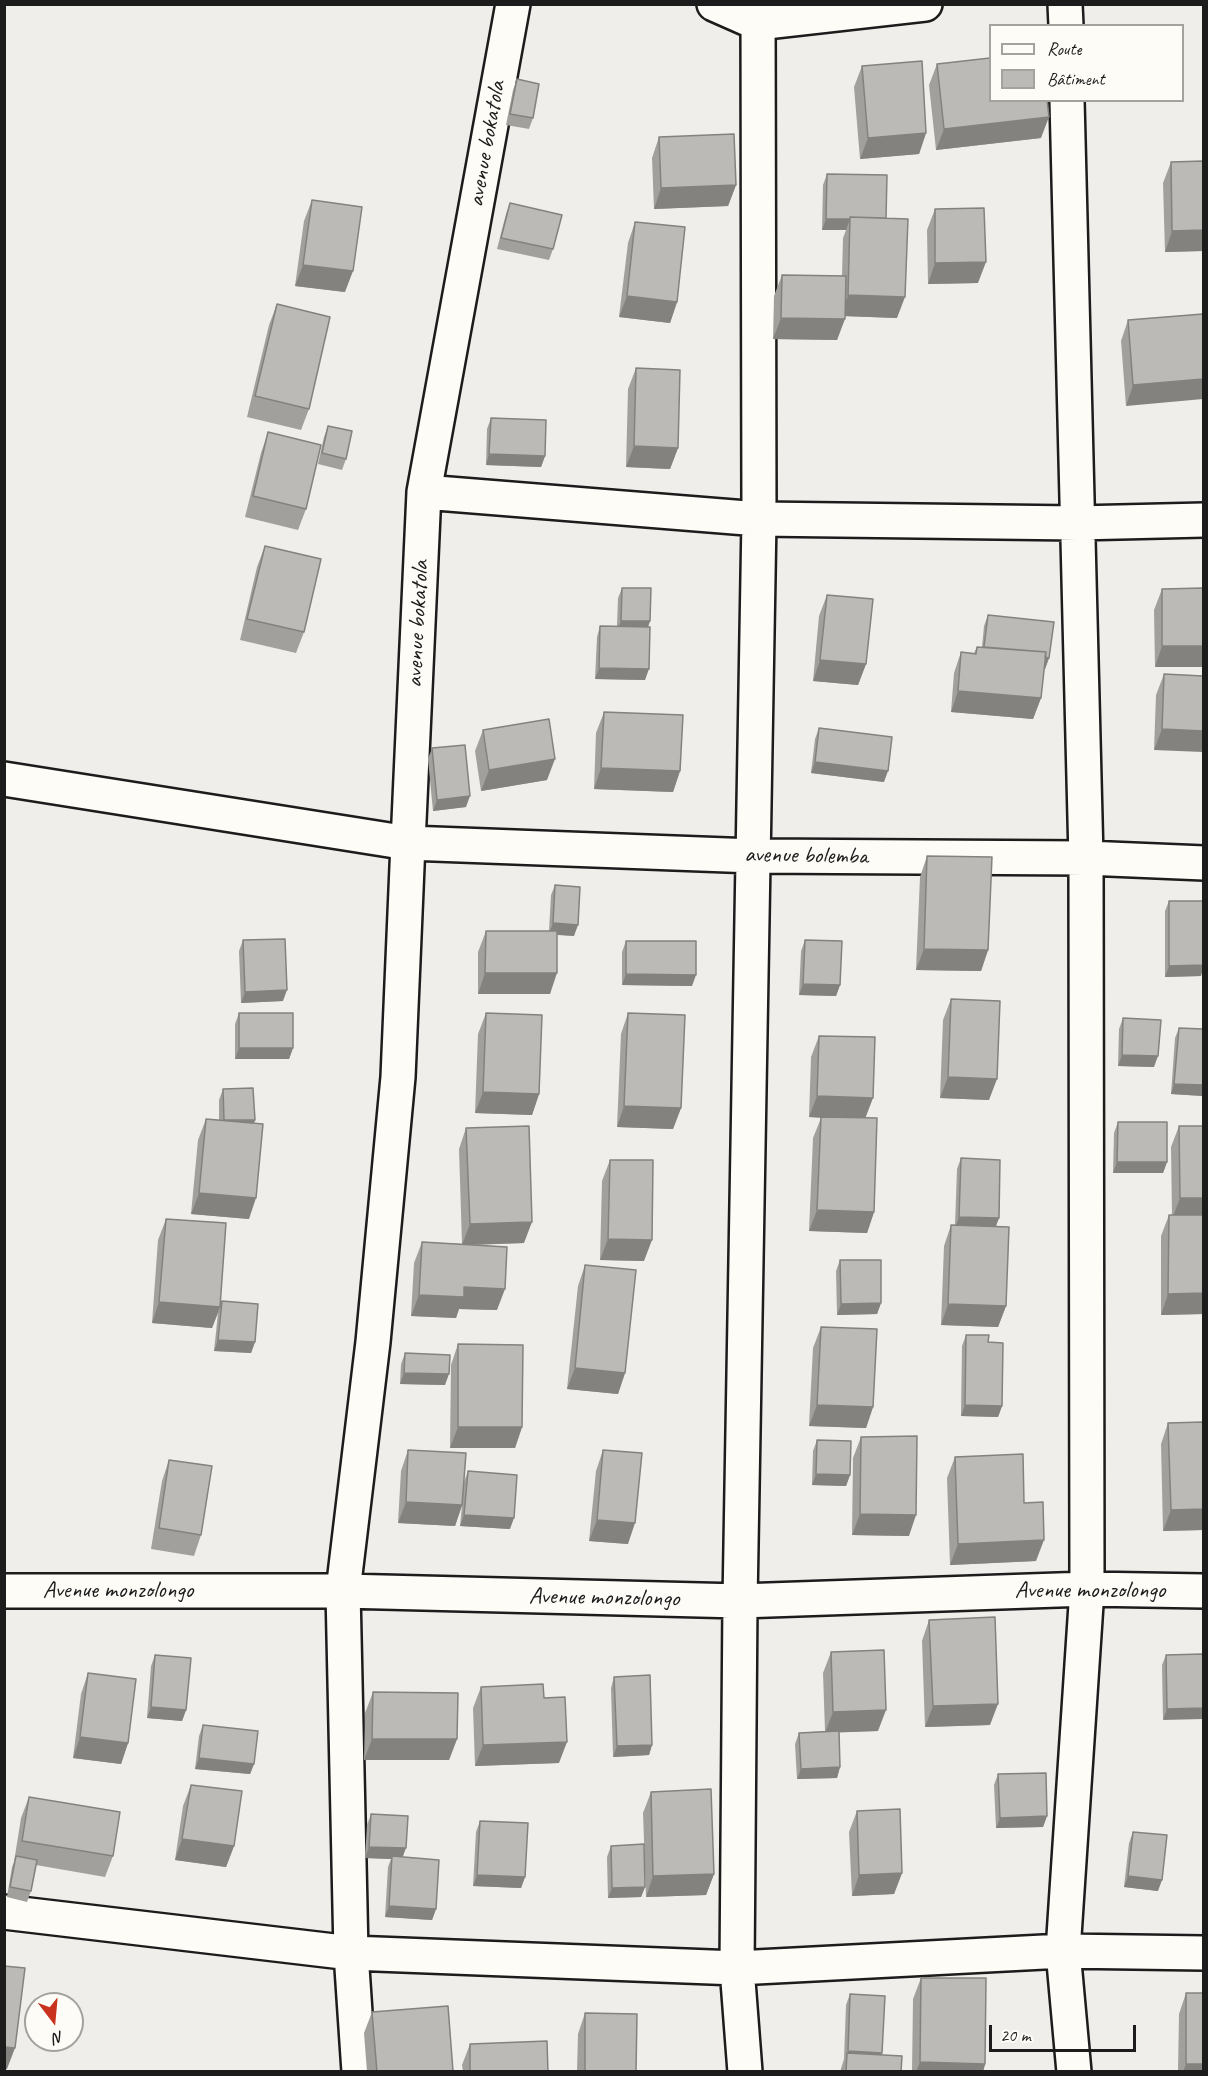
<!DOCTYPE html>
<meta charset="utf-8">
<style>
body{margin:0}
#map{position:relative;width:1208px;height:2076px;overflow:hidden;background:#f0eeea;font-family:Caveat,sans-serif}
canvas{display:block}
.frame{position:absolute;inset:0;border:6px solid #1c1c1c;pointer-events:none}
.legend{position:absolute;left:989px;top:24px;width:195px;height:78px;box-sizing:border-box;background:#fdfcf7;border:2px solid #a3a29f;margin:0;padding:8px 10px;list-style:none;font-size:18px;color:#1c1c1c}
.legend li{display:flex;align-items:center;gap:12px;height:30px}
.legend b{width:30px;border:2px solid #a3a29f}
.north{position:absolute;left:24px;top:1992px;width:60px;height:60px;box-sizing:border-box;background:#fdfcf7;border:2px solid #a3a29f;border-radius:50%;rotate:164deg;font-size:16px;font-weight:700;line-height:24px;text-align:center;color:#1c1c1c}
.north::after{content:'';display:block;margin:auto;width:21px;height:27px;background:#c8321e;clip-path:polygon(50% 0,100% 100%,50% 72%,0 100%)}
.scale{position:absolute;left:989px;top:2025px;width:147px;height:27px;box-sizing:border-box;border:3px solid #1c1c1c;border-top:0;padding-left:8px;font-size:18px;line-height:21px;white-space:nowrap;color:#1c1c1c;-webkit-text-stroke:4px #fdfcf7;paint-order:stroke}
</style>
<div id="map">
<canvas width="1208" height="2076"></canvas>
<div class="frame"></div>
<ul class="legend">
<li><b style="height:8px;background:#fdfcf7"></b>Route</li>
<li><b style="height:16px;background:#bbbab6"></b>Bâtiment</li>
</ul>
<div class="north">N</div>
<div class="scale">20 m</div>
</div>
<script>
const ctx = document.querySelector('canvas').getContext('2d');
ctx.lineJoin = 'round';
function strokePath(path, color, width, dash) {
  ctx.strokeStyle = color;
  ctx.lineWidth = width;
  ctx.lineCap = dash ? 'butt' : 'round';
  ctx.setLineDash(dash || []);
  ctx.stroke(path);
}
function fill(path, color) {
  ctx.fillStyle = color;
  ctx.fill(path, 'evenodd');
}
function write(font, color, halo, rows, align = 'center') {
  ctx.font = font + ' Caveat,sans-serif';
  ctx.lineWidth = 4.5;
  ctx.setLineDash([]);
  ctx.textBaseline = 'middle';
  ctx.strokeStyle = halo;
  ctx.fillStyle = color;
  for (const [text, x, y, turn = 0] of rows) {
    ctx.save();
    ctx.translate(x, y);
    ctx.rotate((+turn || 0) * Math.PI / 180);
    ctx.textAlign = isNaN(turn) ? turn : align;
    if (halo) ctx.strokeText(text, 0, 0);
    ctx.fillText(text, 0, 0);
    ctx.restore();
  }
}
const street = new Path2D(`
 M714,4l43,19 168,-19
 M1065,4l1,22
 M1067,100l19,758 1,731 -24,362 11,121
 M424,492l335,27 318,4 127,-3
 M4,779l404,64 16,-351 89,-488
 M4,1591h339l397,10 347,-12 117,2
 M4,1912l347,41 386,15 326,-17 141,2
 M359,2072l-8,-119 -8,-362 30,-249 25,-265 10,-234 346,13 332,2 118,5
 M745,2072l-8,-104 3,-367 19,-1082 -1,-515`);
const wall = new Path2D(`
 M937,64l104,74 -105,12 -7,-65z
 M862,66l64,67 -7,21 -59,5 -6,-72z
 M517,79l16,39 -4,11 -23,-4 7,-35z
 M659,137l77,48 -8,21 -74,3 -2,-51z
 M1203,161v90l-38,1 -2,-69 8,-21z
 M827,174l59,44 11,100 -52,-2 -8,24 -64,-1 1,-43 8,-21 60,1 1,-38 3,-8h-24l1,-45z
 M312,200l33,92 -50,-6 9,-65z
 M510,203l43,46 -4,11 -52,-11 9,-35z
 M935,209l43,74 -50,1 -1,-54z
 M635,222l42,80 -7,21 -51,-6 9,-74z
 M277,304l32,105 -8,21 -54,-13 22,-92z
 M1203,314l-77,92 -5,-65 7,-21z
 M636,368l42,80 -8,21 -44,-2 2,-78z
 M491,418l54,38 -4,11 -55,-2 1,-36z
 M328,426l18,33 -4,11 -24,-6 6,-27z
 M268,432l38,77 -8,21 -53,-13 16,-64z
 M265,546l39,86 -8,21 -56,-13 17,-73z
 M622,588l28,33 -2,6 -3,53 -50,-1 2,-42 3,-11h17l1,-28z
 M1203,588l-48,79 -1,-57 8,-21z
 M827,595l39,69 -8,21 -45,-4 6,-65z
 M988,615l61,43 -4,11h-1l-3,29 -8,21 -82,-7 3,-39 7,-21 13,1 3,-6h5l2,-21z
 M1164,674l39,2 -49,74 2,-55z
 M604,712l76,59 -7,21 -79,-3 2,-56z
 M819,728l65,54 -73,-9 4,-34z
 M483,730l64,50 -66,11 -6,-40z
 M432,748l34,59 -33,4 -5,-52z
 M927,856l61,94 -7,21 -65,-1 4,-93z
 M555,885l19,51 -17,-1 -7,59h-72v-42l8,-21h63l2,-36z
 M1169,901l32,75 -36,1v-66z
 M243,940l40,61 -42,2 -2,-52z
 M805,940l35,45 -4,11 -37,-1 2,-44z
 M626,941l66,45 -70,-1v-33z
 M951,999l38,101 -49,-2 3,-78z
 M239,1013l54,35 -4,11h-54v-35z
 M486,1013l53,81 -7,21 -57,-2 3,-79z
 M628,1013l53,95 -8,21 -56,-2 4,-93z
 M1123,1018l31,49 -36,-1 1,-37z
 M1179,1028l24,1v67l-32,-2 4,-56z
 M819,1036l47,82 8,94 -7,21 -58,-2 4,-93 8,-20 -12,-1 2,-60z
 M223,1089l32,31 -1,3 -5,96 -58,-5 7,-74 8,-21 13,1v-20z
 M1118,1122l49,40 -4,11h-50l1,-40z
 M1179,1126h24v188l-42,1v-79l8,-21h3l-1,-68z
 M466,1128l58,115 -51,2 24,65 -38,-1 -3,9 -45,-2 3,-53 8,-21 40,2 -3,-95z
 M961,1158l38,60 -4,9 11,79 -8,21 -57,-2 3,-79 7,-21h4l2,-56z
 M610,1160l34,101 -44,-1 2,-79z
 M166,1219l54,87 2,-5 33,41 -4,11 -37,-2 4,-38 -6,15 -60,-5 6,-83z
 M840,1260l41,43 -4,11 -40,1 -1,-44z
 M585,1265l40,108 -7,21 -51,-5 11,-103z
 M821,1327l52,80 -7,21 -57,-2 4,-78z
 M966,1335l22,7 14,64 -4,11 -37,-1 1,-70z
 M458,1344l64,83 -7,21h-65l1,-83z
 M405,1353l40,32 -45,-1 1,-20z
 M1203,1422v108l-40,1 -2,-87 7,-21z
 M861,1437l48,99 -57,-1 1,-77z
 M817,1440l33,35 -4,11 -34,-1 1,-34z
 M408,1450l56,32 4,-11 42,58 -50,-3 2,-20 -7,20 -57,-3 3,-52z
 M603,1450l25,94 -39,-3 7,-70z
 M955,1457l69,46 12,58 -86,4 -3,-87z
 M169,1460l32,75 -7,21 -43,-7 11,-68z
 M929,1620l61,105 -65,2 -3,-86z
 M831,1652l47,79 -39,1 1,35 -3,11 -40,1 -2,-35 4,-11 26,-2 -2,-58z
 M1203,1654l-40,66 -1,-55 4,-10z
 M155,1655l31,55 -4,11 -35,-3 4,-52z
 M88,1673l40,70 -7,21 -48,-6 8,-64z
 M614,1677l38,68 -3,10 -36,2 -2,-69z
 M481,1687l63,11 15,65 -84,3 -2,-58z
 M373,1692l84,47 -8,21h-85l1,-47z
 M203,1725l51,39 -4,10 -55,-5 4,-33z
 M998,1774l49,42 -4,11 -47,1 -2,-43z
 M191,1785l43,61 -8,21 -51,-7 8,-54z
 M651,1792l63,82 -8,21 -60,2 -3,-84z
 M29,1797l84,59 -8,21 -69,-12 -5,26 -4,11 -20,-5 5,-30 2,-5 7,-44z
 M857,1811l45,62 -8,21 -42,2 -3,-64z
 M371,1814l31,43 34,52 -4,11 -47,-3 3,-50 3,-8 -26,-1 2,-33z
 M480,1821l45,56 -4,11 -48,-2 3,-54z
 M1133,1832l25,59 -34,-4 5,-44z
 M611,1846l34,41 -4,10 -33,1 -1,-41z
 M921,1978l64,86 -2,8h-71l1,-73z
 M1186,1993l17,79h-25l1,-58z
 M850,1994l32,61 19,17h-61l4,-13 2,-54z
 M372,2012l81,59 -86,1 -3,-39z
 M585,2013l51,59h-59l1,-38z
 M470,2044l78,28h-85l-1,-7z`);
const shadedWall = new Path2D(`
 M1049,117l-8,21 -105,12 8,-21z
 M926,133l-7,21 -59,5 8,-21z
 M736,185l-8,21 -74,3 7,-21z
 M826,219h24l-4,11h-24z
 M1203,230v21l-38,1 7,-21z
 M986,262l-8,21 -50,1 7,-21z
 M303,265l50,6 -8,21 -50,-6z
 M848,295l57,2 -8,21 -56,-2z
 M627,296l50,6 -7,21 -51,-6z
 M781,318l64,1 -8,21 -64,-1z
 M1203,379v20l-77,7 7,-21z
 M634,446l44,2 -8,21 -44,-2z
 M489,454l56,2 -4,11 -55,-2z
 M621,621h29l-4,11 -29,-1z
 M1162,646h41v21h-48z
 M984,650l65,8 -4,11 -65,-8z
 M820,660l46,4 -8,21 -45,-4z
 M599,668l50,1 -4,11 -50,-1z
 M958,691l83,7 -8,21 -82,-7z
 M1162,729l41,2v21l-49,-2z
 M555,759l-8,21 -66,11 8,-21z
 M815,762l73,9 -4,11 -73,-9z
 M601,768l79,3 -7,21 -79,-3z
 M470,796l-4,11 -33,4 4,-11z
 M553,923l25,2 -4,11 -25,-2z
 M924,949l64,1 -7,21 -65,-1z
 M1203,965v4l-2,7 -36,1 4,-11z
 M485,973h72l-7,21h-72z
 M626,974l70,1 -4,11 -70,-1z
 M803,984l37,1 -4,11 -37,-1z
 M287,990l-4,11 -42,2 4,-11z
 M239,1048h54l-4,11h-54z
 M1122,1055l36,1 -4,11 -36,-1z
 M948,1077l49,2 -8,21 -49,-2z
 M1174,1084l29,1v11l-32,-2z
 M483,1092l56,2 -7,21 -57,-2z
 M817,1096l56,2 -8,21 -56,-2z
 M624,1106l57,2 -8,21 -56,-2z
 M255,1120l-4,11 -27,-10z
 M1117,1162h50l-4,11h-50z
 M199,1193l57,5 -7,21 -58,-5z
 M1180,1198h23v21h-31z
 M817,1210l57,2 -7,21 -58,-2z
 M959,1217l40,1 -4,11 -40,-1z
 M532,1222l-8,21 -62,2 8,-21z
 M608,1239l44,1 -8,21 -44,-1z
 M464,1287l41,2 -8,21 -38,-1 -3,9 -45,-2 8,-21z
 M1203,1293v21l-42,1 7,-21z
 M159,1302l61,5 -8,21 -60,-5z
 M881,1303l-4,11 -40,1 4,-11z
 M948,1304l58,2 -8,21 -57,-2z
 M218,1340l37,2 -4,11 -37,-2z
 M575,1368l50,5 -7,21 -51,-5z
 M404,1373l45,1 -4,11 -45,-1z
 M817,1405l56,2 -7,21 -57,-2z
 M965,1405l37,1 -4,11 -37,-1z
 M458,1427h64l-7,21h-65z
 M816,1474l34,1 -4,11 -34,-1z
 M406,1502l56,3 -7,21 -57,-3z
 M1203,1509v21l-40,1 8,-21z
 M860,1514l56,1 -7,21 -57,-1z
 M464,1515l50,3 -4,11 -50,-3z
 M597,1520l38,3 -7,21 -39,-3z
 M1044,1540l-8,21 -86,4 8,-21z
 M998,1704l-8,21 -65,2 8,-21z
 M151,1707l35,3 -4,11 -35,-3z
 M1203,1708v11l-40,1 4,-11z
 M886,1710l-8,21 -53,2 8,-21z
 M80,1737l48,6 -7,21 -48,-6z
 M372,1739h85l-8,21h-85z
 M567,1742l-8,21 -84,3 8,-21z
 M652,1745l-3,10 -36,2 4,-11z
 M199,1758l55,6 -4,10 -55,-5z
 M840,1767l-3,11 -40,1 4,-10z
 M1047,1816l-4,11 -47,1 4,-10z
 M182,1839l52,7 -8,21 -51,-7z
 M369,1847l37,1 -4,11 -10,-3 -1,3 -26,-1z
 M902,1873l-8,21 -42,2 7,-21z
 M714,1874l-8,21 -60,2 7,-21z
 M477,1875l48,2 -4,11 -48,-2z
 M1128,1876l34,4 -4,11 -34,-4z
 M645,1887l-4,10 -33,1 4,-10z
 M389,1906l47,3 -4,11 -47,-3z
 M4,2047l11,1 -8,21h-3z
 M848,2051l34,2 -4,11 -31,-8z
 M920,2062l65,2 -2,8h-67z
 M1186,2064h17v8h-20z`);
const building = new Path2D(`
 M990,58v42h57l2,17 -105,12 -7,-65z
 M922,61l4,72 -58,5 -6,-72z
 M517,79l22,5 -6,34 -23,-4z
 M734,134l2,51 -75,3 -2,-51z
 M1203,161v69l-31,1 -1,-69z
 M827,174l60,1 -1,43 -36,-1v2h-24z
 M312,200l50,7 -9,64 -50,-6z
 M510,203l52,12 -9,34 -52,-11z
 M984,208l2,54 -51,1v-54z
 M850,217l58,2 -3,78 -57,-2z
 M635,222l50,5 -8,75 -50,-6z
 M782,275l64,1 -1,43 -64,-1z
 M277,304l53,13 -21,92 -54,-13z
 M1203,314v65l-70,6 -5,-65z
 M636,368l44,2 -2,78 -44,-2z
 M491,418l55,2 -1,36 -56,-2z
 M328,426l24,5 -6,28 -24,-6z
 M268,432l53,13 -15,64 -53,-13z
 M265,546l56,13 -17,73 -57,-13z
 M622,588h29l-1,33h-29z
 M1203,588v58h-41v-57z
 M827,595l46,4 -7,65 -46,-4z
 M988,615l66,7 -5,36 -4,-1 1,-5 -62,-5z
 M600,626l50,1 -1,42 -50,-1z
 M977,647l69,5 -5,46 -83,-7 3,-39 15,2z
 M1164,674l39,2v55l-41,-2z
 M604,712l79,3 -3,56 -79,-3z
 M549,719l6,40 -66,11 -6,-40z
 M819,728l73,9 -4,34 -73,-9z
 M465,745l5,51 -33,4 -5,-52z
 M927,856l65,1 -4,93 -64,-1z
 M555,885l25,2 -2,38 -25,-2z
 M1169,901h34v64l-34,1z
 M486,931h71v42h-72z
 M285,939l2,51 -42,2 -2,-52z
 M805,940l37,1 -2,44 -37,-1z
 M626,941h70v34l-70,-1z
 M951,999l49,2 -3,78 -49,-2z
 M239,1013h54v35h-54z
 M486,1013l56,2 -3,79 -56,-2z
 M628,1013l57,2 -4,93 -57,-2z
 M1123,1018l38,2 -3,36 -36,-1z
 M1179,1028l24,1v56l-29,-1z
 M819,1036l56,1 -2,61 -56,-2z
 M253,1088l2,32h-31l-1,-31z
 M821,1117l56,1 -3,94 -57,-2z
 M206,1119l57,5 -7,74 -57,-5z
 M1118,1122h49v40h-50z
 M529,1126l3,96 -62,2 -4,-96z
 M1179,1126h24v72h-23z
 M961,1158l39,2 -1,58 -40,-1z
 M610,1160h43l-1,80 -44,-1z
 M1169,1215h34v78l-35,1z
 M166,1219l60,4 -6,84 -61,-5z
 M951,1225l58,2 -3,79 -58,-2z
 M422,1242l85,5 -2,42 -41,-2v10l-45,-2z
 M840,1260h41v43l-40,1z
 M585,1265l51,5 -11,103 -50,-5z
 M222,1301l36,3 -3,38 -37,-2z
 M821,1327l56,2 -4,78 -56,-2z
 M966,1335h23l-1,7 15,1 -1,63 -37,-1z
 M458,1344l65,1 -1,82h-64z
 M405,1353l45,2 -1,19 -45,-1z
 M1203,1422v87l-32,1 -3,-87z
 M917,1436l-1,79 -56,-1 1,-77z
 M817,1440l34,1 -1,34 -34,-1z
 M408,1450l58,3 -4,52 -56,-3z
 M603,1450l39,3 -7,70 -38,-3z
 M1023,1454l1,49 19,-1 1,38 -86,4 -3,-87z
 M169,1460l43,6 -11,69 -42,-7z
 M468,1471l49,4 -3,43 -50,-3z
 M995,1617l3,87 -65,2 -4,-86z
 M884,1650l2,60 -53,2 -2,-60z
 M1203,1654v54l-36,1 -1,-54z
 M155,1655l36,3 -5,52 -35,-3z
 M88,1673l48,6 -8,64 -48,-6z
 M650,1675l2,70 -35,1 -3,-69z
 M543,1684l1,14 21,-1 2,45 -84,3 -2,-58z
 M373,1692l85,1 -1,46h-85z
 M203,1725l55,6 -4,33 -55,-6z
 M839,1731l1,36 -39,2 -2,-36z
 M1046,1773l1,43 -47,2 -2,-44z
 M191,1785l51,6 -8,55 -52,-7z
 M711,1789l3,85 -61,2 -2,-84z
 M29,1797l91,15 -7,44 -91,-15z
 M900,1809l2,64 -43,2 -2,-64z
 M371,1814l37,2 -2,32 -37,-1z
 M480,1821l48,2 -3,54 -48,-2z
 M1133,1832l34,3 -5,45 -34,-4z
 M644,1844l1,43 -33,1 -1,-42z
 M16,1856l21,4 -6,31 -21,-4z
 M392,1856l47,4 -3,49 -47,-3z
 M4,1966l21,2 -10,80 -11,-1z
 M921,1978h65l-1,86 -65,-2z
 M1186,1993h17v71h-17z
 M850,1994l35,2 -3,57 -34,-2z
 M448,2006l5,65 -76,1 -5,-60z
 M585,2013l52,1 -1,58h-51z
 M547,2041l1,31h-78v-28z
 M847,2053l55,3 -1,16h-55z`);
const streetNames = [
 ["avenue bokatola",487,144,-80],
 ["avenue bokatola",418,624,-87],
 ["avenue bolemba",806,856,1],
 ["Avenue monzolongo",118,1591],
 ["Avenue monzolongo",1090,1591],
 ["Avenue monzolongo",604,1598,1]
];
strokePath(street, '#1c1c1c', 38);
strokePath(street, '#fdfcf7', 33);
fill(wall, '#a1a09d');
fill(shadedWall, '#83827f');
fill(building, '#bbbab6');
strokePath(building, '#83827f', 1.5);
write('24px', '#1c1c1c', '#fdfcf7', streetNames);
</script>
